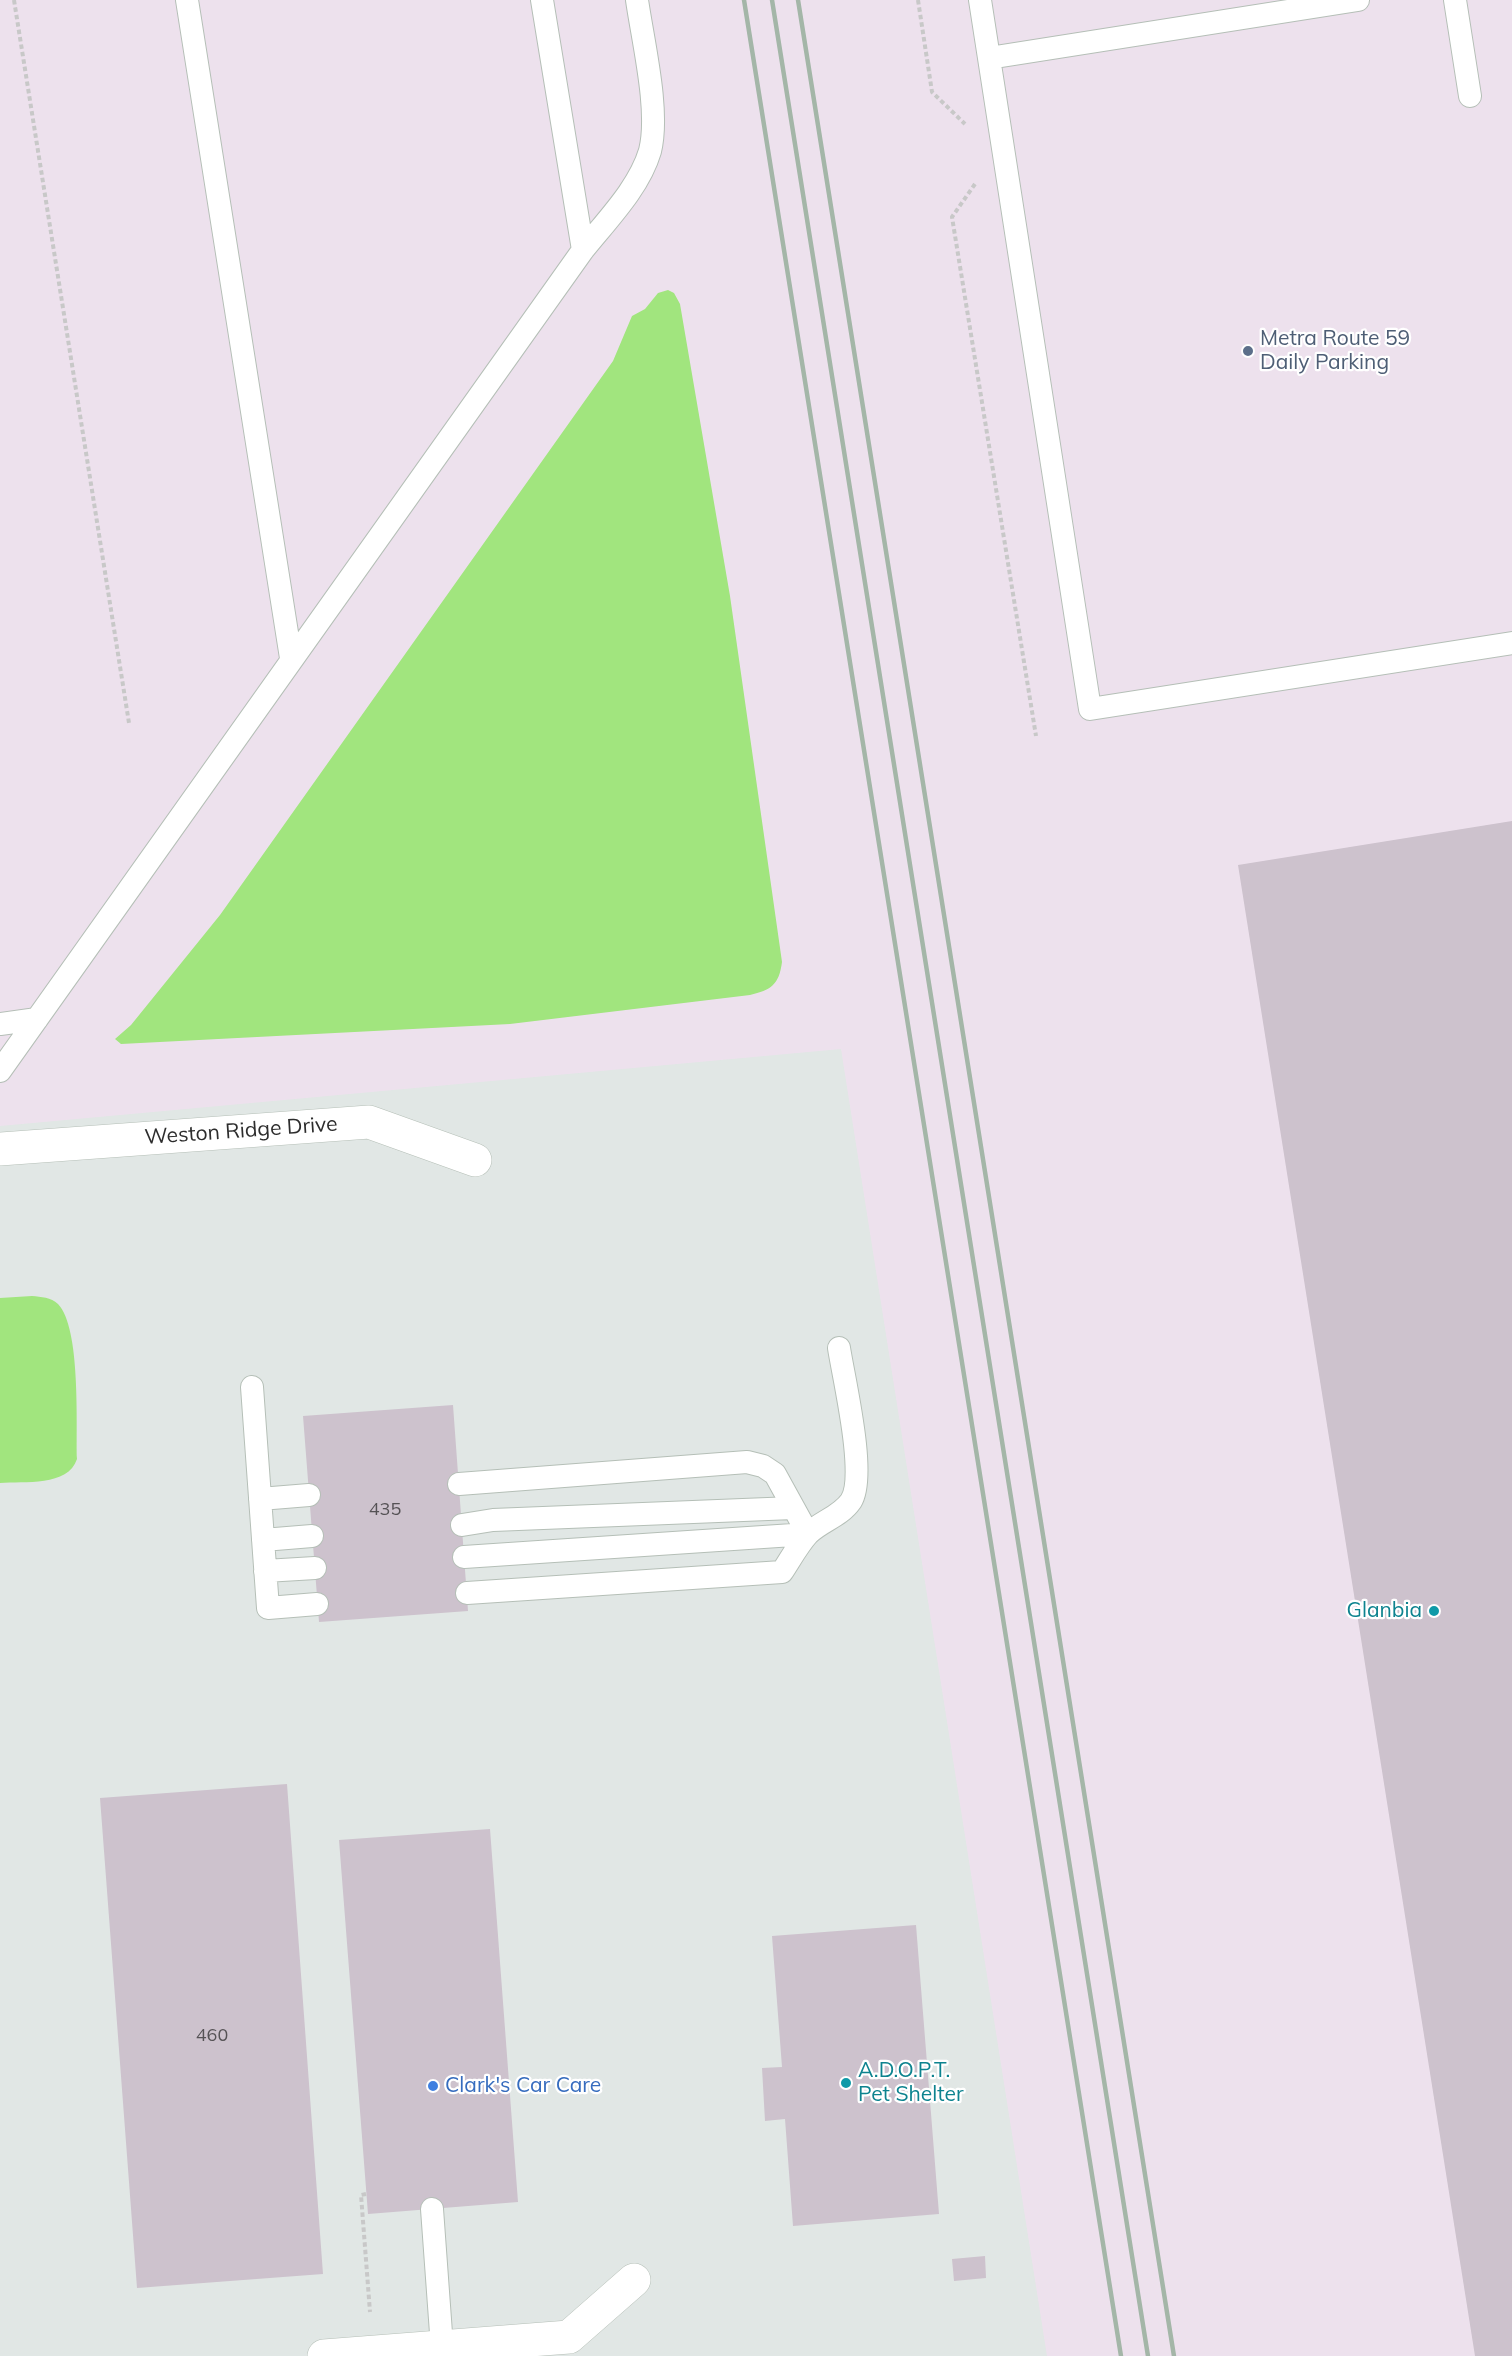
<!DOCTYPE html>
<style>
body{margin:0}
canvas{display:block;background:#ede1ed}
</style>
<canvas width="1512" height="2356"></canvas>
<script>
const ctx = document.querySelector('canvas').getContext('2d');
ctx.lineJoin = 'round';
function fill(path, color) {
  ctx.fillStyle = color;
  ctx.fill(path, 'evenodd');
}
function strokePath(path, color, width, dash) {
  ctx.strokeStyle = color;
  ctx.lineWidth = width;
  ctx.lineCap = dash ? 'butt' : 'round';
  ctx.setLineDash(dash || []);
  ctx.stroke(path);
}
function write(font, color, halo, rows, align = 'center') {
  ctx.font = font + ' Mulish,sans-serif';
  ctx.lineWidth = 4.5;
  ctx.setLineDash([]);
  ctx.textBaseline = 'middle';
  ctx.strokeStyle = halo;
  ctx.fillStyle = color;
  for (const [text, x, y, turn = 0] of rows) {
    ctx.save();
    ctx.translate(x, y);
    ctx.rotate((+turn || 0) * Math.PI / 180);
    ctx.textAlign = isNaN(turn) ? turn : align;
    if (halo) ctx.strokeText(text, 0, 0);
    ctx.fillText(text, 0, 0);
    ctx.restore();
  }
}
const industrial = new Path2D(`
 M841,1049l206,1307h-1047v-1230z`);
const water = new Path2D(`
 M668,290l6,3 6,11 50,292 52,366c-3,23 -11,28 -32,33l-240,29 -389,20 -6,-5 16,-14 89,-110 393,-554 19,-45 13,-7 13,-16z
 M32,1296c9,1 19,1 26,8 23,24 18,120 19,155 -9,28 -53,22 -77,24v-185z`);
const building = new Path2D(`
 M1512,821v1535h-37l-237,-1491z
 M453,1405l15,206 -149,11 -16,-206z
 M287,1784l36,490 -186,14 -37,-490z
 M490,1829l28,373 -150,12 -29,-374z
 M916,1925l23,289 -146,12 -8,-107 -20,2 -3,-53 20,-1 -10,-131z
 M985,2256l1,22 -32,3 -2,-22z`);
const path = new Path2D(`
 M14,0l115,723
 M918,0l14,92 33,32
 M975,184l-23,33 84,519
 M366,2194l-5,1 9,117`);
const lane = new Path2D(`
 M187,0l104,658
 M542,0l41,250
 M980,0l110,709 422,-66
 M1455,0l15,96
 M989,58l369,-58
 M0,1024l37,-5
 M0,1071l583,-821c24,-30 56,-62 67,-99 10,-40 -7,-109 -13,-151
 M252,1387l16,221 49,-4
 M459,1484l288,-22 16,4 12,8 33,60
 M260,1499l49,-4
 M462,1525l31,-5 300,-12
 M263,1540l49,-4
 M464,1557l344,-23
 M265,1571l50,-3
 M467,1593l315,-21c8,-12 16,-27 26,-38 13,-13 32,-17 43,-33 16,-25 -7,-121 -12,-153
 M432,2209l10,138`);
const street = new Path2D(`
 M0,1149l369,-27 106,38
 M324,2356l245,-19 65,-57`);
const rail = new Path2D(`
 M744,0l377,2356
 M772,0l376,2356
 M798,0l376,2356`);
const markers = [
 [1248,351,6,"#5c6f8a"],
 [1434,1611,6,"#0f9aa8"],
 [846,2083,6,"#0f9aa8"],
 [433,2086,6,"#3f7fe0"]
];
const numberNames = [
 ["435",385,1510],
 ["460",212,2036]
];
const serviceNames = [
 ["Metra Route 59",1260,339],
 ["Daily Parking",1260,363]
];
const streetNames = [
 ["Weston Ridge Drive",241,1131,-4]
];
const cultureNames = [
 ["Glanbia",1422,1611],
 ["A.D.O.P.T.",858,2071,"left"],
 ["Pet Shelter",858,2095,"left"]
];
const shopNames = [
 ["Clark's Car Care",445,2086]
];
fill(industrial, '#e1e7e5');
fill(water, '#a1e57e');
fill(building, '#cdc2cd');
strokePath(lane, '#b5bfb7', 24);
strokePath(street, '#b5bfb7', 34);
strokePath(path, '#c8c8c8', 4, [4.5, 3]);
strokePath(lane, '#fff', 22);
strokePath(street, '#fff', 33);
strokePath(rail, '#a4b6a8', 4.5);
for (const [x, y, r, color] of markers) {
  const dot = new Path2D();
  dot.arc(x, y, r, 0, 2 * Math.PI);
  ctx.fillStyle = color;
  ctx.fill(dot);
  strokePath(dot, '#fff', 2);
}
write('18px', '#555255', null, numberNames);
write('21px', '#4e5e75', '#fff', serviceNames, 'left');
write('21px', '#2d2d2d', '#fff', streetNames);
write('21px', '#0d838f', '#fff', cultureNames, 'right');
write('21px', '#366cbe', '#fff', shopNames, 'left');
</script>
